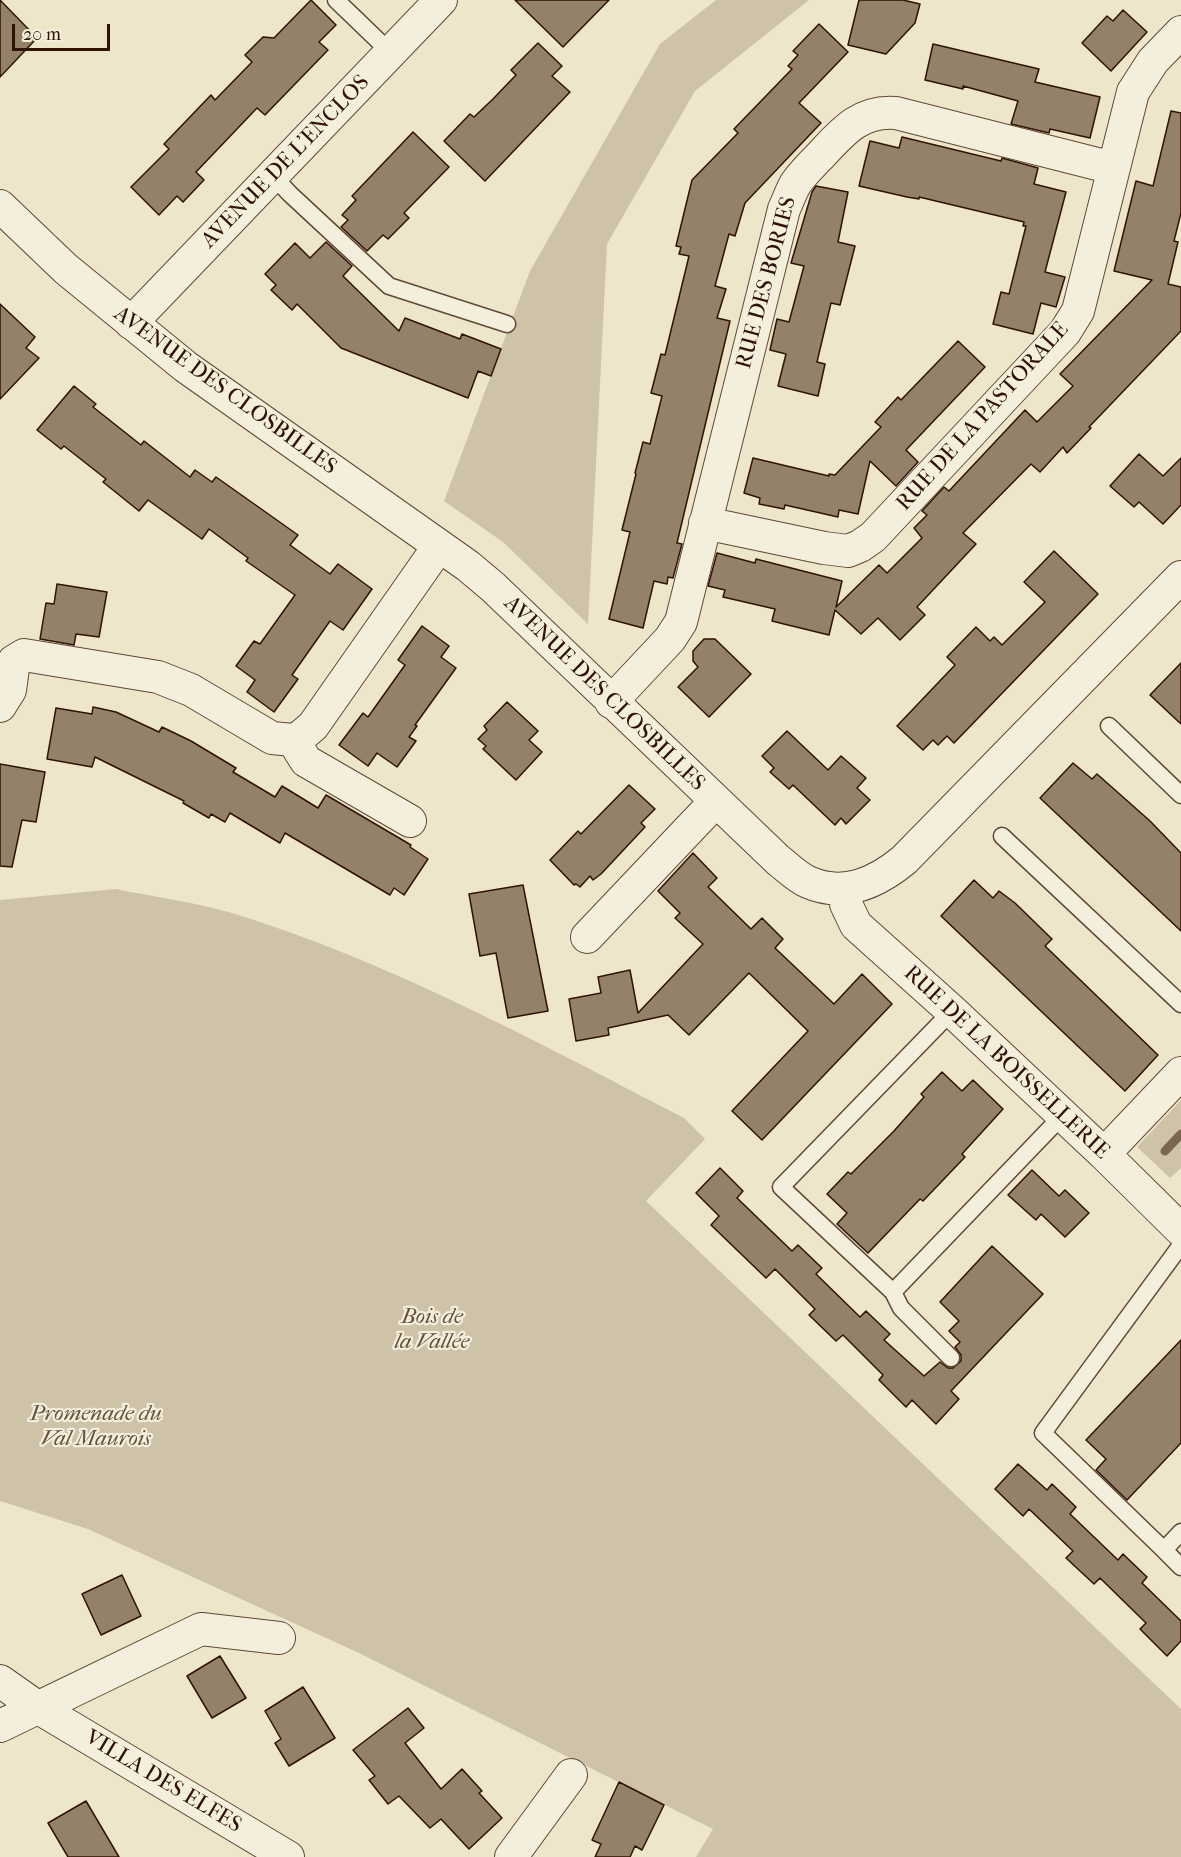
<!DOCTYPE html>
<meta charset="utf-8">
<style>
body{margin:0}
#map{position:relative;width:1181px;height:1857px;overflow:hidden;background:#eee6cb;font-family:"IM FELL French Canon",serif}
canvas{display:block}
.scale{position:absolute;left:12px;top:24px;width:98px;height:27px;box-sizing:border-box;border:3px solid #301301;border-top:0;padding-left:8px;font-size:18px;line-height:21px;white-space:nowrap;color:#301301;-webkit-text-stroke:4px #f4efdd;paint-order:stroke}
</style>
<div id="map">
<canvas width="1181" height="1857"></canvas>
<div class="scale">20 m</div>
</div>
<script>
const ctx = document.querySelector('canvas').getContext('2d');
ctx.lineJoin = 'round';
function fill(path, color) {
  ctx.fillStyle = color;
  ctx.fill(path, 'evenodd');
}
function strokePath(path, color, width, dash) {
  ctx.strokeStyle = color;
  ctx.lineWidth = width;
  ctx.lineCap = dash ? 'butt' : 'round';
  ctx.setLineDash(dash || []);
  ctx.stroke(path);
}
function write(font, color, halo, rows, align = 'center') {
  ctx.font = font + ' "IM FELL French Canon",serif';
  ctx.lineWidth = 4.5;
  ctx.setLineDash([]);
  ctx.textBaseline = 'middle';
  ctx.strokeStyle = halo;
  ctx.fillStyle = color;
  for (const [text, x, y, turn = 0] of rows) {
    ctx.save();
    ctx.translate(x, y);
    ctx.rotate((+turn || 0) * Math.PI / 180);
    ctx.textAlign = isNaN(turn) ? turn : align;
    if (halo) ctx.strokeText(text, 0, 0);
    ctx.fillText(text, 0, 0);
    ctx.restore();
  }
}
const green = new Path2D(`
 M716,0h93l-114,91 -88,153 -19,380 -85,-82 -59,-41 86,-230 130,-227z
 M116,889c38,8 79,13 116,24 159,49 305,129 452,205l21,21 -59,62 535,508v148h-485l17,-28 -354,-176 -271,-124 -88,-28v-601z
 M1181,1100v68l-11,10 -33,-31z`);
const stream = new Path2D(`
 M1165,1151l16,-17`);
const building = new Path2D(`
 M0,0l37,38 -37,39z
 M311,0l25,25 -17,17 9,8 -63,65 -8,-7 -61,64 8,8 -21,22 -6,-6 -18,19 -28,-28 38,-38 -5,-5 47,-49 4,5 37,-38 -7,-7 18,-18 11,1z
 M515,0h94l-46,47z
 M859,0h44l17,4 -5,19 -29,31 -38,-9z
 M1123,10l24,22 -36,39 -29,-28 25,-27 6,5z
 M819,24l29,28 -49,51 22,20 -76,80 -10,33 -6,-2 -14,52 11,3 -9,29 13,3 -53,222 5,1 -9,34 -5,-1 -1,7 -13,-3 -11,47 -34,-9 21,-87 -8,-2 14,-56 -1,-1 8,-31 7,2 12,-48 -11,-3 10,-39 4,1 24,-99 -10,-2 2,-7 -5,-1 16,-66 46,-47 -4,-4 58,-60 -4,-3 10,-11 -5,-4z
 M538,43l24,23 -10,10 18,16 -85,89 -41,-40 26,-27 4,3 19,-18 23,-24 -5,-5z
 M933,44l106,25 -4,13 65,15 -10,41 -40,-9 -1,4 -38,-9 7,-23 -55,-15v3l-38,-9z
 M1171,111l10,2v100l-7,28 4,1 -10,42 13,3v44l-92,96 2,1 -24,25 -4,-6 -23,25 -9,-8 -68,69 13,11 -59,63 8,8 -25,25 -22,-22 -17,16 -26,-24 -6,25 -45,-11 -12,-3 3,-12 -52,-12 2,-7 -17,-4 9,-33 38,10 1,-4 86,22 -6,26 43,-42 8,8 35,-35 -8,-10 13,-13 -5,-4 22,-24 5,4 76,-81 12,12 36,-36 -13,-12 92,-94 -38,-9 22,-90 17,5z
 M413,132l36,35 -45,46 5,5 -21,21 -5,-4 -16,16 -26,-24 7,-7 -6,-5 14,-15 -4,-4z
 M902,137l99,24 1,-3 36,10 -4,16 32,8 -21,80 20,5 -9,30 -15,-4 -8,31 -40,-10 8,-32 8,2 17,-68h-3l1,-4 -105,-25v2l-12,-2 -48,-11 11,-45 29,7z
 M816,186l32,6 -10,50 17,4 -15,59 -9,-2 -14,59 8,2 -7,32 -40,-10 8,-32 -16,-4 7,-31 12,3 15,-56 -13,-3 21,-71z
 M326,242l26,24 -9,10 56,55 6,-13 55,21 2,-5 39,15 -10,27 -13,-5 -10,27 -127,-50 -44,-44 -5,6 -21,-20 5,-5 -11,-11 30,-31 15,15z
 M0,304l35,33 -9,11 13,10 -39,41z
 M958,341l27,26 -79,83 12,12 -22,24 -26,-25 -12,53 -19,-4 -1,7 -53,-12 -1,4 -25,-5 1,-6 -16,-5 9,-35 76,18v-2l6,1 46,-48 -6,-5 23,-25 3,3z
 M74,386l22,18 -3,3 48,38 3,-4 46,36 5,-7 17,12 4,-5 82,58 -8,10 40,29 8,-10 34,25 -29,41 -13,-9 -38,54 6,4 -24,33 -27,-20 8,-12 -19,-14 18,-25 6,3 35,-49 -49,-34 2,-3 -39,-29 -7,10 -54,-39 -9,11 -36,-29 3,-3 -42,-33 -3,3 -24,-19z
 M1139,454l24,22 18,-18v47l-18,19 -24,-22 -5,5 -24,-21z
 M1054,551l44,43 -144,149 -7,-7 -9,9 -5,-5 -10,10 -26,-24 58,-61 -8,-8 29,-30 14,14 4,-4 8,8 43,-43 -21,-20z
 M57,584l50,8 -8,45 -23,-3 -2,11 -34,-6 6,-36 8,1z
 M422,626l27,20 -8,11 15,11 -41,57 2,1 -8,11 7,4 -19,26 -20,-14 -9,13 -29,-21 24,-32 5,4 37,-52 -7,-5z
 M704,639h11l36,35 -42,43 -31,-30 20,-20 -5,-6v-10z
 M1181,663v61l-31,-29z
 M507,702l31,29 -9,9 13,12 -26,28 -33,-31 3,-3 -8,-7 9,-9 -3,-4z
 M93,707l23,5 43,20 3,-5 29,14 45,27 -3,4 42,25 7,-11 36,22 8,-13 85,50 -1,2 18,12 -24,36 -10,-7 -4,7 -105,-62 -5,10 -50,-30 -5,9 -14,-8 -2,4 -26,-15 1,-2 -89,-44 -3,10 -45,-8 9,-51 36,6z
 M787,731l41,39 13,-14 25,22 -9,10 13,12 -24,24 -5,-6 -6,7 -42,-40 -4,4 -19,-17 4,-4 -12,-12z
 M1073,763l19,16 5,-5 53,47 31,32v78l-141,-133z
 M0,764l45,8 -9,50 -14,-2 -10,47 -12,-1z
 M629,785l26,24 -14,14 4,4 -44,47 -8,6 -3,-4 -10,11 -4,-3 -2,1 -24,-25 28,-29 3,3z
 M693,853l24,25 -9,9 43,42 11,-11 21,21 -8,9 59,56 28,-30 30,30 -130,136 -30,-29 76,-80 -59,-58 -60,62 -21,-20 -60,13 1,7 -33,6 -7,-42 32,-6 -3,-16 32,-7 8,43 65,-69 -28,-26 5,-5 -22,-22z
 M974,880l19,18 6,-7 16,12 37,36 -7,7 113,109 -33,36 -184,-175z
 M523,885l25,126 -40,7 -12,-65 -16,3 -11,-62z
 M942,1072l20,19 11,-11 30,29 -41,45 3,3 -42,44 -3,-2 -52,54 -31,-29 10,-11 -20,-19 21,-22 3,2 43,-43 30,-34 -3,-3z
 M720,1168l23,23 -6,7 55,53 6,-6 24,23 -6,6 44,43 6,-6 24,23 -6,6 40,36 16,-14 8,6h5l8,-7v-6l-6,-8 5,-5 -11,-11 10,-10 -19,-19 52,-56 51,48 -92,97 8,8 -23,25 -24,-24 -6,7 -27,-27 4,-5 -40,-40 -7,6 -27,-26 6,-6 -40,-40 -9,9 -55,-53 8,-9 -23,-23z
 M1032,1170l27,26 6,-6 24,23 -24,24 -24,-23 -5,6 -28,-25z
 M1181,1340v103l-54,57 -31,-30 10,-11 -20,-19z
 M1018,1464l29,26 5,-6 24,23 -6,7 48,46 5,-6 24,23 -5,6 39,38v20l-14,15 -27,-27 6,-6 -46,-45 -6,6 -28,-26 7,-7 -44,-42 -6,7 -28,-27z
 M122,1575l19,41 -40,19 -19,-41z
 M220,1656l26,42 -34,20 -25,-42z
 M303,1687l32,51 -46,28 -14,-23 6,-4 -16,-28z
 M408,1708l16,20 -19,15 36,46 21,-20 20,22 -3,2 23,25 -33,31 -28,-30 -11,9 -31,-32 -11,8 -19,-24 6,-4 -22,-26z
 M619,1782l45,23 -22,45 -7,-4 -5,11h-35l6,-13 -9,-4z
 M86,1801l33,56h-51l-20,-34z`);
const service = new Path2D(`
 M336,0l54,52
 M273,176l17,18 99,92 118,38
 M1109,726l72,69
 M1002,836l179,168
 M1181,1245l-138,188 121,117 17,-18
 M893,1292l169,-176
 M951,1358l-50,-50 -8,-16 -112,-105 171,-176
 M1164,1550l17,17`);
const minor = new Path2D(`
 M0,206l66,63 120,98 282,199 25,21 285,273c9,7 19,17 30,22 36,16 68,1 96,-22l277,-283
 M131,323l310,-323
 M705,523l119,25 24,3 12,-5 13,-9 192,-205 13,-21 55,-219 20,-31 28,-29
 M611,702l59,-63 11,-17 103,-413c4,-8 7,-18 12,-26 7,-10 16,-19 25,-28 22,-24 40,-45 75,-42l217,55
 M0,706l10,-16 4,-29 10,-6 134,22 33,13 81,48 21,2 7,-3 13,-11 126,-180
 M293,740l13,21 104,60
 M845,889l1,15 10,21 96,86 152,143 77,76
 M587,937l128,-135
 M1104,1154l77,-81
 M0,1681l37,26 251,150
 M0,1726l201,-97 78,9
 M511,1857l60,-82`);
const streetNames = [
 ["AVENUE DE L'ENCLOS",286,162,-46],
 ["RUE DES BORIES",767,283,-75],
 ["AVENUE DES CLOSBILLES",225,391,36],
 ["RUE DE LA PASTORALE",983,417,-48],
 ["AVENUE DES CLOSBILLES",604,694,44],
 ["RUE DE LA BOISSELLERIE",1006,1063,43],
 ["VILLA DES ELFES",163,1782,31]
];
const parkNames = [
 ["Bois de",432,1318],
 ["la Vallée",432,1343],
 ["Promenade du",96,1415],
 ["Val Maurois",96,1440]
];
fill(green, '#cec2a9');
strokePath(stream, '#7b6651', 9);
fill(building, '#93816a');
strokePath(building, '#301301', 1.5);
strokePath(service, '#604834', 19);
strokePath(minor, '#604834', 34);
strokePath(service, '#f4efdd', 16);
strokePath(minor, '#f4efdd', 32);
write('22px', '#301301', '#f4efdd', streetNames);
write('italic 22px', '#67503c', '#f4efdd', parkNames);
</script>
